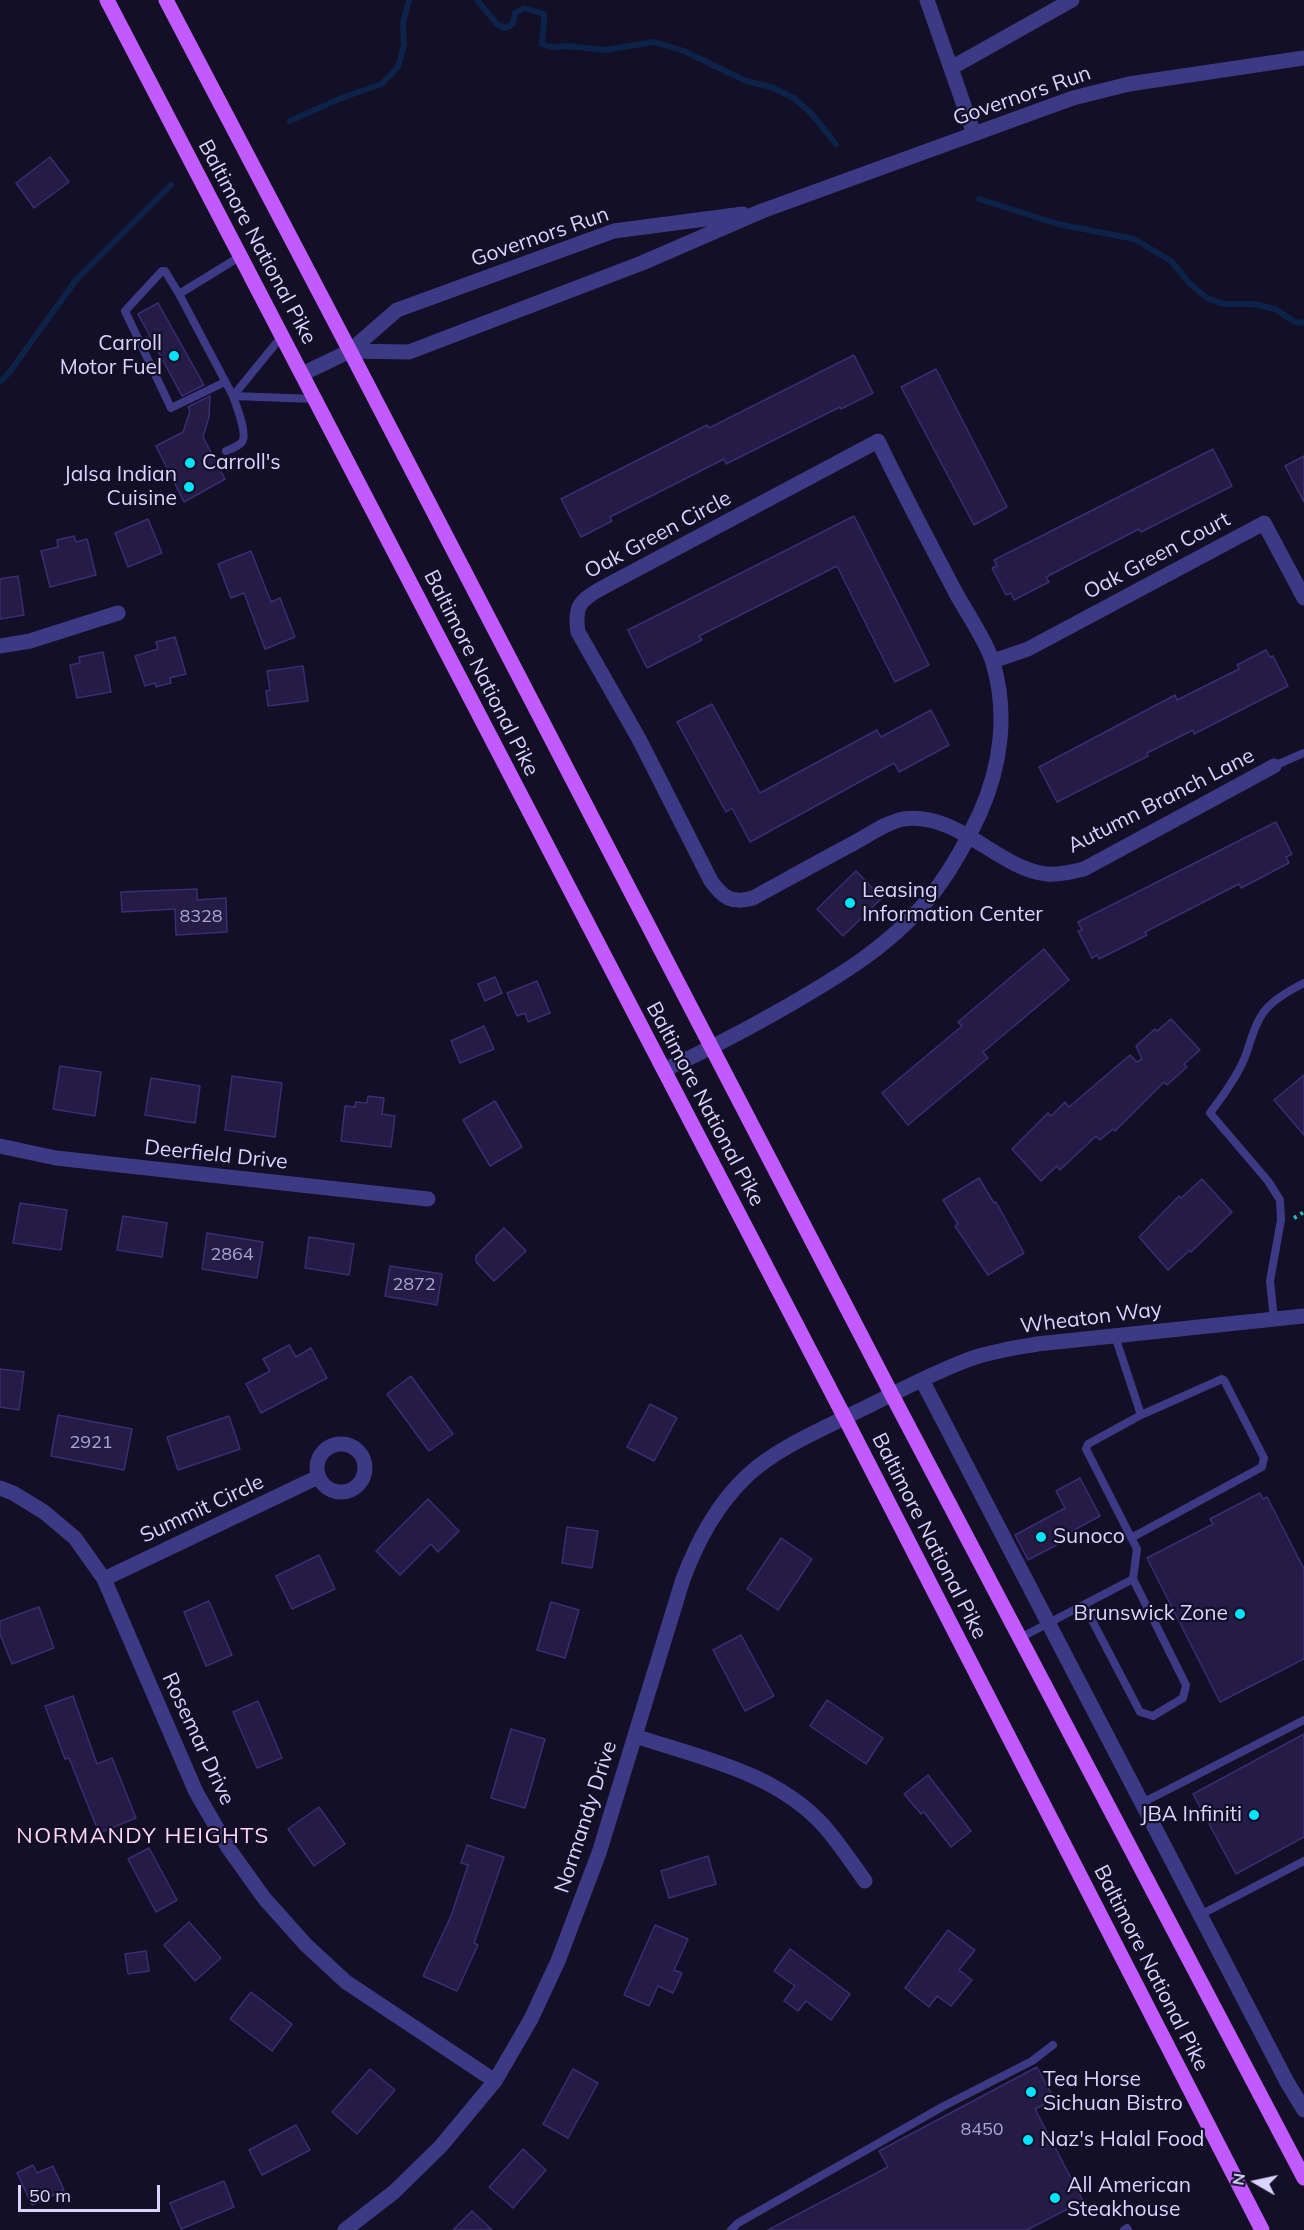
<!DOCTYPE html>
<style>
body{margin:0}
#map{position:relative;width:1304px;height:2230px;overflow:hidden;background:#130f26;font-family:Mulish,sans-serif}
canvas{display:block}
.north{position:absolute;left:1226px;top:2152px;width:60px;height:60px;-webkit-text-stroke:4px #130f26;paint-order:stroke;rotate:279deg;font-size:16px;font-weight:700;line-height:24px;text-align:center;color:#d9d4ff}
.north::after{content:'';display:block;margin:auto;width:21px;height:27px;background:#d9d4ff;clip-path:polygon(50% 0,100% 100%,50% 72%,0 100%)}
.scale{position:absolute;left:18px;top:2185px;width:142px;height:27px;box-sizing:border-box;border:3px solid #d9d4ff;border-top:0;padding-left:8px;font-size:18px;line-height:21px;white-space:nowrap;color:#d9d4ff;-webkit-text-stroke:4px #130f26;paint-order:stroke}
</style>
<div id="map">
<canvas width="1304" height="2230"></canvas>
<div class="north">N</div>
<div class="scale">50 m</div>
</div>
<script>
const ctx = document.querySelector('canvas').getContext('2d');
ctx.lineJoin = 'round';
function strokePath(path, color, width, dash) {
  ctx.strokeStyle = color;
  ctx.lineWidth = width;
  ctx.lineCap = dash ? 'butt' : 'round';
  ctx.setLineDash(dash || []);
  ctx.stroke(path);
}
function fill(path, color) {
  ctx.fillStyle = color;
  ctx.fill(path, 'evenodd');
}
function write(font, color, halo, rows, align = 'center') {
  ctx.font = font + ' Mulish,sans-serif';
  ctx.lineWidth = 4.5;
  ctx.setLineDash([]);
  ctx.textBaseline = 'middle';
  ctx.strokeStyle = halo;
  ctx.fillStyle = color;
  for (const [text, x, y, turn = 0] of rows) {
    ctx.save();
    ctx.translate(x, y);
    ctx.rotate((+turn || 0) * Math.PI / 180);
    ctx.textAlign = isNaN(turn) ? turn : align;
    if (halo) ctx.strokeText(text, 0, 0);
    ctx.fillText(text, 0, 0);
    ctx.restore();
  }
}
const stream = new Path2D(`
 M477,0l20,24 8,4 8,-4 2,-11 9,-5 20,6c1,11 -2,19 -2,30l9,3 16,-1 37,4 50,-8 30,9 62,30 25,6 23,11 17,15 25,31
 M290,121l54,-24 38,-13 16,-17 6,-22 -1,-22 6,-23
 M979,199l79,25 76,15 37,22 19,23 17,14 17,6h30l21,5 20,13 9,1
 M0,382l9,-9 67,-93 95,-95`);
const building = new Path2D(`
 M50,157l19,25 -35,26 -18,-25z
 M158,303l46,82 -22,11 -44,-82z
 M854,355l19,38 -32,16 -1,-2 -114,57 -2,-5 -114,58 2,4 -31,16 -20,-38 146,-74 2,3z
 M936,369l71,138 -33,18 -73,-138z
 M210,396l-1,21 -6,20 22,42 -41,23 -28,-56 27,-14 7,-21 -2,-4z
 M1213,449l19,37 -91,46 -2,-3 -93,48 3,5 -35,18 -3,-7 -5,2 -14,-27 5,-2 -3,-6z
 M1304,456v46l-19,-36z
 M854,516l75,149 -34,17 -58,-116 -138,70 3,4 -55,28 -19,-38z
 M148,519l14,34 -34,14 -13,-34z
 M74,536l2,6 11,-3 9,36 -46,12 -9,-36 17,-4 -1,-7z
 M251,551l20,51 9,-4 15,39 -30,12 -21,-56 -13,5 -13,-34z
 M18,576l6,39 -24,4v-40z
 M175,637l11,37 -16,4 1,5 -15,4 -1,-4 -10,3 -10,-30 23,-7 -2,-7z
 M1266,650l4,7 3,-1 15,30 -94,48 -1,-4 -46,23 1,3 -91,46 -18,-35 136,-72 2,5 62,-31 -2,-4z
 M103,652l8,40 -34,6 -7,-33 10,-2 -1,-6z
 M303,666l5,35 -40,5 -2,-15 4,-1 -3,-19z
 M712,704l48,89 117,-63 4,7 50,-27 18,35 -50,27 -5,-9 -144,79 -18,-34 -6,4 -49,-90z
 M1276,822l16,32 -6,3 3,6 -48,25 -2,-4 -94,48 2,3 -48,24 -2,-4 -5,3 -14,-27 4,-1 -4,-8z
 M856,871l26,27 -39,38 -26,-27z
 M197,889v11l29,-2 1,34 -51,3 -1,-26 -53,3 -1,-20z
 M1044,949l25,31 -86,72 5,6 -80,67 -26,-32 80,-67 -4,-4z
 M495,977l7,16 -17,8 -7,-17z
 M537,981l13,32 -22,9 -3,-9 -8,3 -10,-23z
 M1171,1019l29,31 -16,14 3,3 -20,18 -3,-3 -49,49 -2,-2 -13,11 -4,-4 -36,34 -3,-4 -16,15 -29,-32 36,-36 3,3 14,-14 4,5 61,-52 7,7 5,-3 -6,-13 19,-17 2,2z
 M484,1026l10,23 -34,14 -9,-22z
 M60,1066l41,6 -6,44 -42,-7z
 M1304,1075v60l-30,-35z
 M232,1076l50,7 -7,54 -50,-7z
 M151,1078l49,8 -5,37 -50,-8z
 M368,1096l16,2 -2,16 13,2 -4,31 -50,-6 4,-35 10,1 1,-5 11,1z
 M495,1101l27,46 -32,19 -27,-46z
 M979,1178l15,25 2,-1 28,51 -36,22 -33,-49 3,-2 -15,-24z
 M1202,1179l30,33 -41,40 -1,-2 -22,20 -29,-33 40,-41 2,2z
 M20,1203l47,7 -6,40 -48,-7z
 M123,1216l44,7 -5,34 -45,-7z
 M504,1228l22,23 -32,30 -18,-19v-6z
 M207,1233l56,9 -6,36 -55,-9z
 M309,1237l45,7 -5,31 -44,-7z
 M390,1266l52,8 -5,31 -52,-9z
 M289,1345l7,12 15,-9 16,30 -66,35 -15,-29 24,-13 -7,-12z
 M0,1369l24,3 -5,38 -19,-3z
 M411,1376l42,58 -24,17 -42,-57z
 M650,1404l27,14 -23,43 -27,-14z
 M58,1415l74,14 -8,41 -73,-14z
 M229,1416l11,33 -62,21 -11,-33z
 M1080,1478l20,38 -35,19 3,4 -40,21 -13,-25 50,-27 -9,-17z
 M1260,1493l3,6 4,-2 37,72v90l-84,43 -73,-144 66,-34 -3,-5z
 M428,1499l31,32 -21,21 -7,-8 -31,31 -24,-24z
 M567,1527l31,4 -6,37 -30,-5z
 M781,1538l31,21 -34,51 -31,-21z
 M319,1555l16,34 -43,20 -16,-33z
 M209,1601l23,54 -26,11 -22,-54z
 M551,1602l28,8 -14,48 -28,-8z
 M39,1607l15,41 -42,16 -12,-30v-13z
 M741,1635l33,61 -29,15 -32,-61z
 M73,1696l24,68 15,-6 24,60 -37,15 -30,-75 -4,1 -20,-53z
 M827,1700l56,38 -17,26 -56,-38z
 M258,1701l24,57 -25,10 -24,-56z
 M511,1729l34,10 -20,69 -34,-10z
 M1304,1734v103l-68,37 -43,-80z
 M928,1775l43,56 -20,16 -27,-35 -3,2 -17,-20z
 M319,1807l26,37 -31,22 -26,-37z
 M467,1845l37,12 -30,86 4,2 -21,46 -34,-15 28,-60 17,-51 -7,-2z
 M149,1848l28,52 -21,12 -28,-53z
 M708,1856l8,28 -47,14 -8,-27z
 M189,1922l32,36 -26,23 -31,-36z
 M655,1925l33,14 -14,31 8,3 -9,20 -15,-7 -9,20 -25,-11z
 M948,1930l27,20 -16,20 13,10 -21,26 -14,-10 -8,11 -24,-19z
 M790,1949l60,45 -19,26 -25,-19 -8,10 -14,-10 11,-15 -21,-15z
 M146,1951l3,20 -21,3 -3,-20z
 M251,1992l41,32 -20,27 -42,-32z
 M1037,2067l17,32 -19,10 48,92 -56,29h-259l120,-63 -9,-16z
 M370,2069l25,21 -38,44 -25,-22z
 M573,2069l25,14 -30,55 -25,-14z
 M296,2125l14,25 -48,25 -13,-25z
 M523,2149l23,21 -33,38 -24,-21z
 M33,2165l4,8 16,-7 11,24 -32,15 -15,-32z
 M224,2181l10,26 -53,22 -11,-26z
 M472,2211l20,19h-39z`);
const path = new Path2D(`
 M1294,1218l10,-6`);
const lane = new Path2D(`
 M179,294l62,-38
 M282,336l-49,60 82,3
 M225,382l-54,26 -46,-97 37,-40h3l14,23 54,102c3,9 15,38 9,46 -3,4 -11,7 -16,9
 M1274,766l30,-13
 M1274,1319l-4,-38 11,-61 -1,-20 -12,-19 -58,-68c13,-17 27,-36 35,-56 6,-15 8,-30 18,-44 9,-13 27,-23 41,-30
 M1115,1336l26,79
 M1084,1605l56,107 13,4 30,-18 3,-13 -53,-106 4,-30 -51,-100 2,-5 53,-29 81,-36 2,1 40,78 -2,9 -131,71
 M1020,1638l113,-59
 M1142,1803l162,-83
 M1200,1915l104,-54
 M731,2230l7,-7 204,-116 90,-46 21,-16
 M1124,2230l3,-2 1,2`);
const street = new Path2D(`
 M927,0l47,134
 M951,68l121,-68
 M350,351l59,1 233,-89 120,-52 311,-113 56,-14 175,-26
 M302,374l48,-23 47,-41 217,-79 129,-17
 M0,646l30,-5 88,-28
 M993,661l35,-12 236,-126 40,75
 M664,1070c39,-18 76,-37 113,-58 58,-33 120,-69 160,-124 17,-23 31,-49 43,-75 21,-47 28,-100 13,-150 -5,-19 -26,-50 -36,-68 -27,-51 -54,-102 -79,-154l-276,147c-22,12 -28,18 -24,44l61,107 72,142c12,17 21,23 42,17 33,-18 67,-37 101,-55 15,-8 33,-21 49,-24 55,-8 97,51 144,55 12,1 25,-2 37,-5l190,-103
 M0,1146l56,12 372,41
 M922,1380l365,702 17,28
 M317 1468a24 24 0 1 1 48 0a24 24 0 1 1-48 0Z
 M0,1488l13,5 31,19 31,26 29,41 92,213 33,57 35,49 42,47 40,37 149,99
 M104,1579l214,-102
 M635,1736c66,22 140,36 189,90 15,17 28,37 41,55
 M345,2230l49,-38 47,-46 54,-65 36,-62 27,-58 41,-108 84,-274c15,-39 34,-75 65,-104 28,-26 68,-43 102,-60 40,-19 79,-41 120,-56 22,-8 45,-11 67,-15l267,-28`);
const primary = new Path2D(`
 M107,0l738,1418 417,812
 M166,0l184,351 542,1044 412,783`);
const markers = [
 [174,356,6,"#00e5ff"],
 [190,463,6,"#00e5ff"],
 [189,487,6,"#00e5ff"],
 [850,903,6,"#00e5ff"],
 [1041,1537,6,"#00e5ff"],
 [1240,1614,6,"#00e5ff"],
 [1254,1815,6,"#00e5ff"],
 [1031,2092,6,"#00e5ff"],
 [1028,2140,6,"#00e5ff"],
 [1055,2198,6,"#00e5ff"]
];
const numberNames = [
 ["8328",201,917],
 ["2864",232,1255],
 ["2872",414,1285],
 ["2921",91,1443],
 ["8450",982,2130]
];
const streetNames = [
 ["Governors Run",1022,96,-19],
 ["Governors Run",540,237,-19],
 ["Baltimore National Pike",257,242,62],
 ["Oak Green Circle",658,535,-28],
 ["Oak Green Court",1157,556,-28],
 ["Baltimore National Pike",481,673,63],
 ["Autumn Branch Lane",1161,801,-27],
 ["Baltimore National Pike",705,1104,62],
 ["Deerfield Drive",216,1155,6],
 ["Wheaton Way",1091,1318,-7],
 ["Summit Circle",202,1509,-25],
 ["Baltimore National Pike",929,1536,63],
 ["Rosemar Drive",198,1739,65],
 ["Normandy Drive",586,1817,-72],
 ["Baltimore National Pike",1151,1968,63]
];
const poiNames = [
 ["Carroll",162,344,"right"],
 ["Motor Fuel",162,368,"right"],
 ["Carroll's",202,463],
 ["Jalsa Indian",177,475,"right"],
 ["Cuisine",177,499,"right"],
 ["Leasing",862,891],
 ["Information Center",862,915],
 ["Sunoco",1053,1537],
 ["Brunswick Zone",1228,1614,"right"],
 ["JBA Infiniti",1242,1815,"right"],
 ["Tea Horse",1043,2080],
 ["Sichuan Bistro",1043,2104],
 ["Naz's Halal Food",1040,2140],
 ["All American",1067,2186],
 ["Steakhouse",1067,2210]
];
const neighbourhoodNames = [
 ["NORMANDY HEIGHTS",143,1836]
];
strokePath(stream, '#0c2248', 6);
fill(building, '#241b47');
strokePath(building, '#3b2d73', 1.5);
strokePath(path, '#2fb8b0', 4, [3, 4.5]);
strokePath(lane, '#3d3a85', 8);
strokePath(street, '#3d3a85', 15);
strokePath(primary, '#c25bff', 15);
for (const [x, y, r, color] of markers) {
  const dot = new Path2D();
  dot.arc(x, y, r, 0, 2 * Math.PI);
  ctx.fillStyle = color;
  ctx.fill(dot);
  strokePath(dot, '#130f26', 2);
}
write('18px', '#aca6d1', null, numberNames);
write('21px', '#d9d4ff', '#130f26', streetNames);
write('21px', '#d9d4ff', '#130f26', poiNames, 'left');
ctx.letterSpacing = '1.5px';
write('22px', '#ffd6f0', '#130f26', neighbourhoodNames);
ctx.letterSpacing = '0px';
</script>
